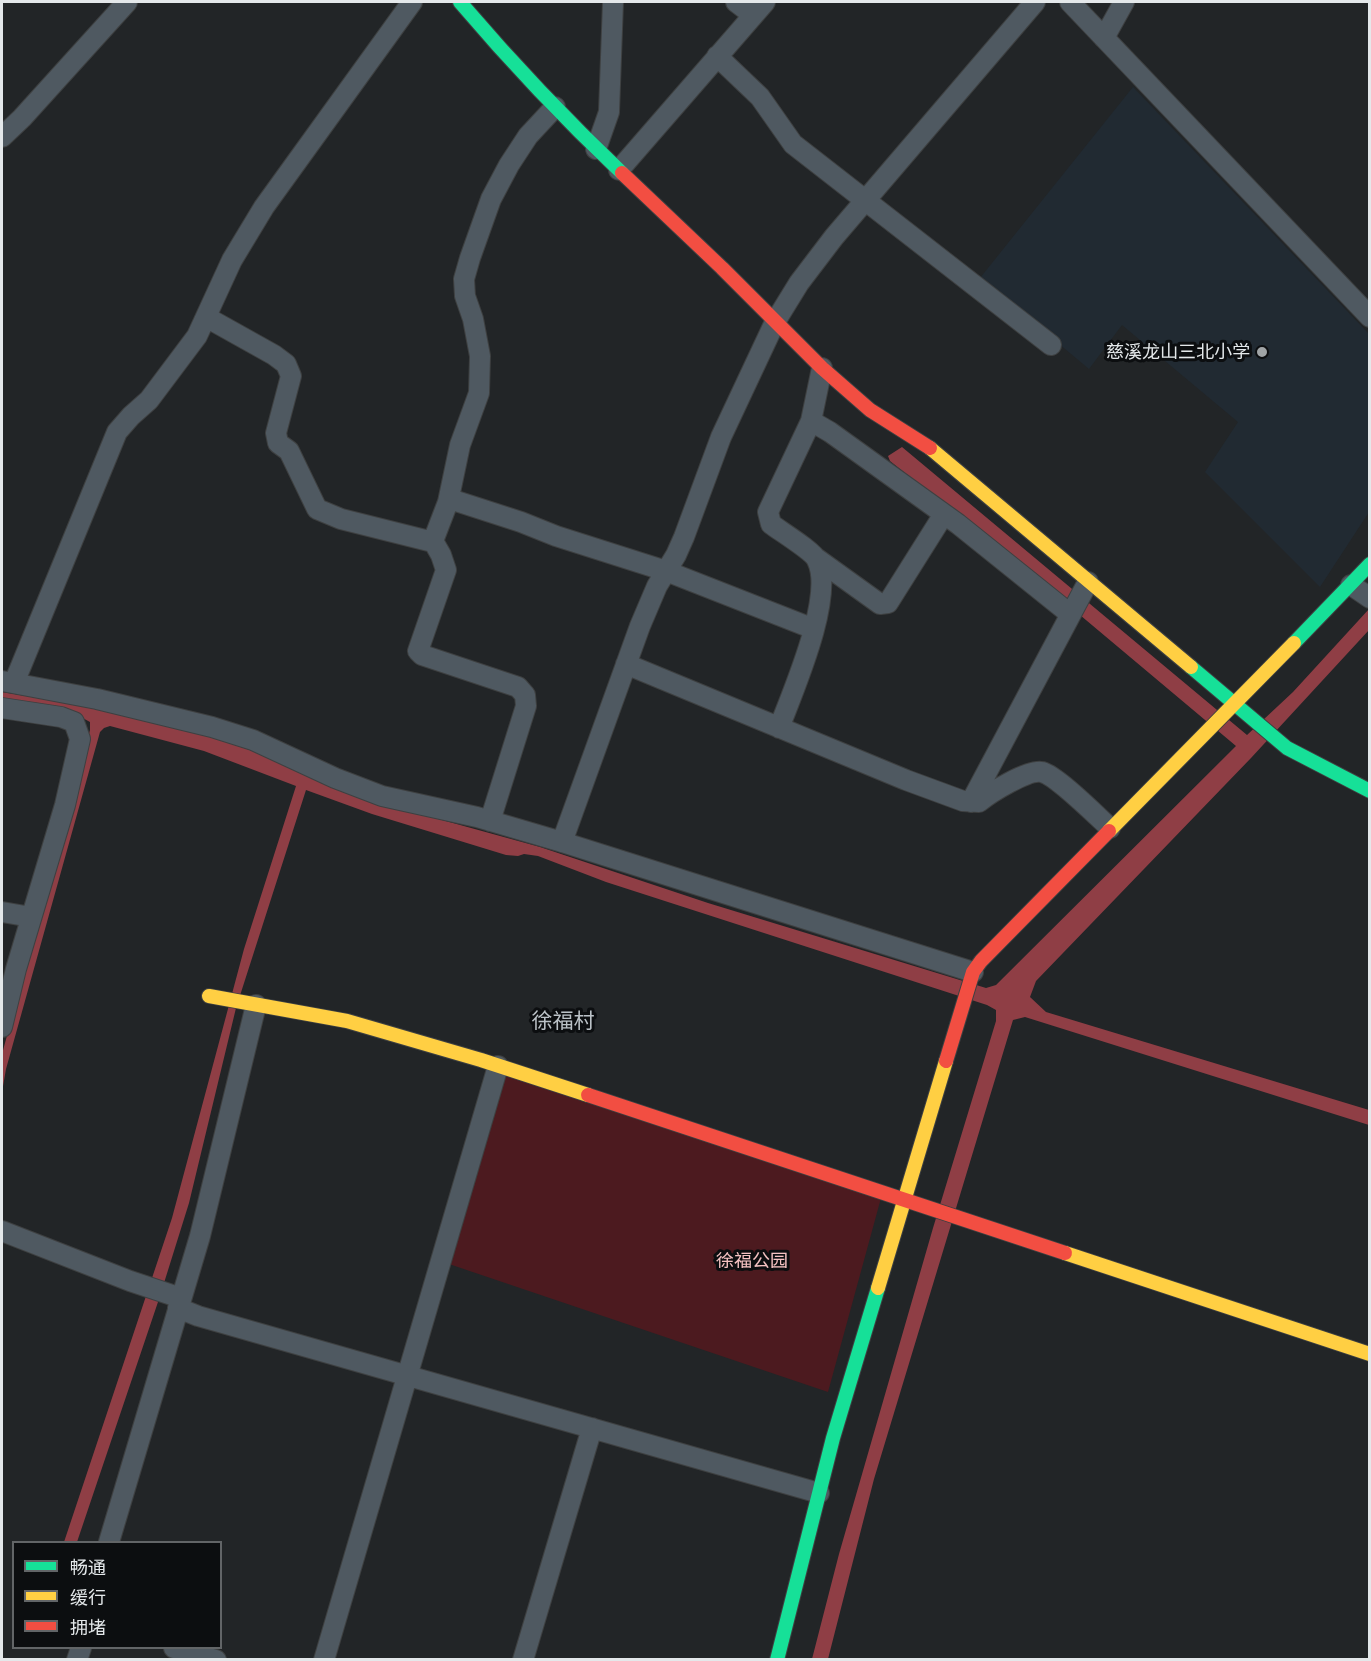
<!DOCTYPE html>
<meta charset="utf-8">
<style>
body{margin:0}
#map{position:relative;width:1371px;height:1661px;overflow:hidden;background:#222527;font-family:Barlow,"Noto Sans SC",sans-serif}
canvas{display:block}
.frame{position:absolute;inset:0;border:3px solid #e4e8ea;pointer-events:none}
.legend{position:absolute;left:12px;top:1541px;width:210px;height:108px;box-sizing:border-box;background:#0c0e10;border:2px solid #626567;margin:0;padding:8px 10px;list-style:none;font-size:18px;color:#e4e8ea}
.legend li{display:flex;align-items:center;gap:12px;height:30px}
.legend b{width:30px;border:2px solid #626567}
</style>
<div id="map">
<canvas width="1371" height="1661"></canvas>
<div class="frame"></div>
<ul class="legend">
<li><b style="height:8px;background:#16e098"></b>畅通</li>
<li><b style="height:8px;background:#ffcf43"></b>缓行</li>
<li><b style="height:8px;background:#f24e42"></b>拥堵</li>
</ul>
</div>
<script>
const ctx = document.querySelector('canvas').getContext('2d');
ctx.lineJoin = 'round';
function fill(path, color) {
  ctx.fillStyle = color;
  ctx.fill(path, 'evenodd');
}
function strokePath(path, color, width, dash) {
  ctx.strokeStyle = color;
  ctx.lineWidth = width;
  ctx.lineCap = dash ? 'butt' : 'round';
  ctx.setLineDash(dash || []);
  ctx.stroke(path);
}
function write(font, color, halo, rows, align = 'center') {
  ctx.font = font + ' Barlow,"Noto Sans SC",sans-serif';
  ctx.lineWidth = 6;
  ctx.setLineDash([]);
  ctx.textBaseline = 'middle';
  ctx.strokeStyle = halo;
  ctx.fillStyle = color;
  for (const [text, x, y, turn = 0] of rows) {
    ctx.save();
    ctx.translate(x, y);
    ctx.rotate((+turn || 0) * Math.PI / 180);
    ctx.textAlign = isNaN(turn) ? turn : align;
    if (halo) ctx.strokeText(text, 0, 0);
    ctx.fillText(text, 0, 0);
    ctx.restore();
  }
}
const built = new Path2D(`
 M1133,87l236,247v178l-49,75 -115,-115 33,-50 -116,-97 -33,44 -109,-91z`);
const green = new Path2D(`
 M499,1072l382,126 -53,194 -385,-130z`);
const water = new Path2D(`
 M902,447l345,288 46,-43 76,-83v21l-118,128 -215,223 -6,16 16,15 323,98v15l-344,-108 -12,3 -139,459 -46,180h-16l27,-105 94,-326 63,-207v-11l-9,-5 -381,-123 -68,-26 -14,-2 -6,2 -12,-1 -134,-41 -66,-24 -70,218 -47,195 -30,96 -82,243h-13l108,-324 72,-269 52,-163 -92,-35 -94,-25 -6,2 -4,4 -94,337 -4,23v-38l88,-324v-8l-13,-7 -75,-13v-10l103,17 95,24 56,19 157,60 127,35 168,56 278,85 10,-3 240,-239 -212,-178 -134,-107 -2,-5z`);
const street = new Path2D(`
 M736,2l17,13
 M1070,2l300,315
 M1104,38l20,-36
 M717,56l43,41 33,47 258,201
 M2,137l20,-19 105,-116
 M596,149l13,-37 4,-110
 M619,170l146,-168
 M206,317l68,38 12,9 5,12 -15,57 2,10 11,8 28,58 24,10 88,22h4l15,-39 5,-2 68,22 35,14 110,35 148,58
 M811,421l19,11 128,92 112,90
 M448,502l12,-57 19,-52 1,-37 -7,-37 -8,-23 -1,-17 6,-21 21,-59 18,-34 19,-29 27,-29
 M433,541l8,14 5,15 -28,81 4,4 96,32 7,8 1,11 -36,115
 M816,558l64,46 8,-1 56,-89
 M1351,585l19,13
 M626,664l280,116 57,21 16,1c11,-9 49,-33 63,-30 15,4 55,44 68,56
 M2,681l95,18 115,28 41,13 82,38 47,18 95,21 85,25 411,130
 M14,683l103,-251 14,-16 18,-16 48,-64 35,-76 32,-53 148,-205
 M2,708l59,9 13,5 6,17 -15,66 -49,164 -14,58
 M779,728c14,-37 56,-132 38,-168 -4,-9 -37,-29 -46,-36l-3,-12 43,-91 11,-53
 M971,802l117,-220
 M562,842l78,-216 17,-40 19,-31 8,-18 37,-100 54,-115 24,-39 35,-46 201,-235
 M2,912l29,5
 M2,1231l128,50 51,17
 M178,1308l20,8 621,177
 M109,1542l91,-306 56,-231
 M174,1648l42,12
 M77,1660l4,-12
 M324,1660l174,-594
 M523,1660l69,-232`);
const fast = new Path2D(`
 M460,2c51,60 105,117 162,171
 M1294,643l76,-79
 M1191,667l96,81 83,43
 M777,1660l56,-222 45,-150`);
const slow = new Path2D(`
 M930,448l261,219
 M1109,831l185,-188
 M209,996l138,25 134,39 107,35
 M1065,1253l305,101
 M878,1288l68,-227`);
const jam = new Path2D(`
 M622,173l100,95 100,100 48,42 60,38
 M946,1061l27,-89 8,-11 128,-130
 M588,1095l477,158`);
const markers = [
 [1262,352,6,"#a0a4a6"]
];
const poiNames = [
 ["慈溪龙山三北小学",1250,352]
];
const parkNames = [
 ["徐福公园",752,1261]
];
const quarterNames = [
 ["徐福村",563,1021]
];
fill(built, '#212a32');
fill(green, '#4c1a1f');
fill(water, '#8f3e45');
strokePath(street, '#3e4041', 22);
strokePath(fast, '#3e4041', 16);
strokePath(slow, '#3e4041', 16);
strokePath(jam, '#3e4041', 16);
strokePath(street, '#4f5961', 20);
strokePath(fast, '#16e098', 14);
strokePath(slow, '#ffcf43', 14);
strokePath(jam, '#f24e42', 14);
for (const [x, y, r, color] of markers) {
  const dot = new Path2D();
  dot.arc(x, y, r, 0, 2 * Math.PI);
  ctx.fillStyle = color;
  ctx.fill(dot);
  strokePath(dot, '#0c0e10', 2);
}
write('18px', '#e4e8ea', '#0c0e10', poiNames, 'right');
write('18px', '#f5c2c2', '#0c0e10', parkNames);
write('21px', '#bbc2c7', '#0c0e10', quarterNames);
</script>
